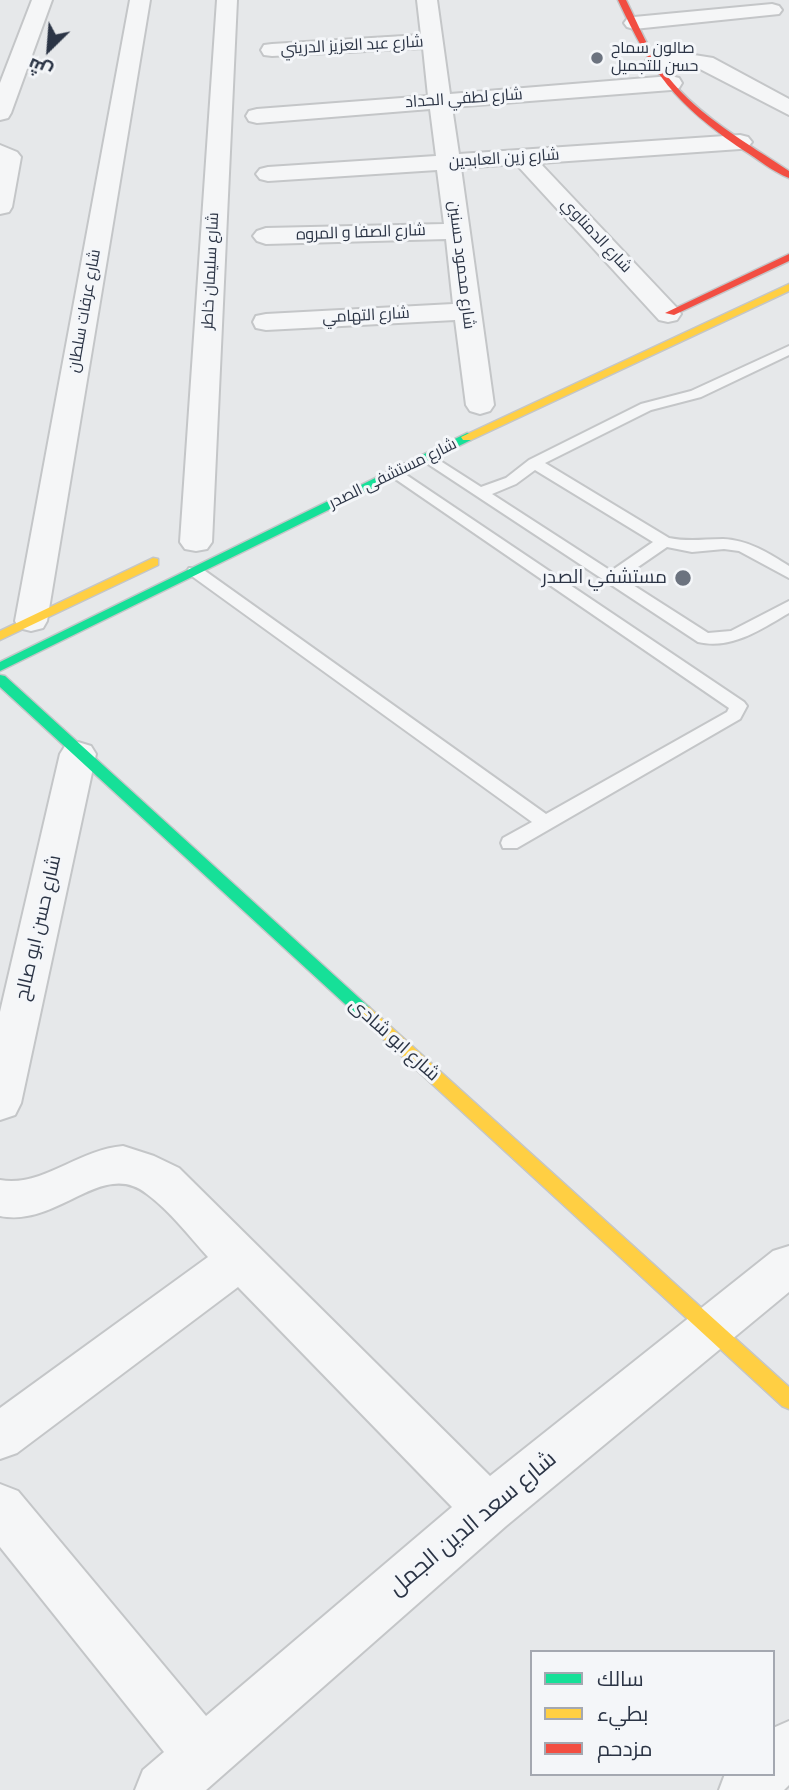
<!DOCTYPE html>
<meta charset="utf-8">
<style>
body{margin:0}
#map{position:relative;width:789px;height:1790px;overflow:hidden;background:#e6e8ea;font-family:Signika,Cairo,sans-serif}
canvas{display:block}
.legend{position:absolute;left:530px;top:1650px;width:245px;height:126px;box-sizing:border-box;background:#f4f6f9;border:2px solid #a4a8b1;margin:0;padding:9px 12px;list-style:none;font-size:21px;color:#2b3445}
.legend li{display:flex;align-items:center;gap:14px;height:35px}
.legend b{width:35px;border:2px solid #a4a8b1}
.north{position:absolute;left:14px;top:14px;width:70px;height:70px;-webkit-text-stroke:5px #f4f6f9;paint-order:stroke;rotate:205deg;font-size:19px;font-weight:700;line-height:28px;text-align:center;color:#2b3445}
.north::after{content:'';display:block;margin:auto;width:24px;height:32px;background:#2b3445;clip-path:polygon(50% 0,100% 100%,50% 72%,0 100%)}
</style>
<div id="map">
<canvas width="789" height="1790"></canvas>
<ul class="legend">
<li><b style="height:9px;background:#16e098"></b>سالك</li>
<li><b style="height:9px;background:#ffcf43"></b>بطيء</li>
<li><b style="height:9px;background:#f24e42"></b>مزدحم</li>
</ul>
<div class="north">ش</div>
</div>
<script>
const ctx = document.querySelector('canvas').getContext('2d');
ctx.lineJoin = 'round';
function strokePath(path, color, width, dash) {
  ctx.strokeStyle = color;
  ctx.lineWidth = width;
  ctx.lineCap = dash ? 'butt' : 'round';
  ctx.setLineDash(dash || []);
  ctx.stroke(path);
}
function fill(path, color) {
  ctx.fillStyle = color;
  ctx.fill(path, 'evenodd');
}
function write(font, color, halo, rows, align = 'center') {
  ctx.font = font + ' Signika,Cairo,sans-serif';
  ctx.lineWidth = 6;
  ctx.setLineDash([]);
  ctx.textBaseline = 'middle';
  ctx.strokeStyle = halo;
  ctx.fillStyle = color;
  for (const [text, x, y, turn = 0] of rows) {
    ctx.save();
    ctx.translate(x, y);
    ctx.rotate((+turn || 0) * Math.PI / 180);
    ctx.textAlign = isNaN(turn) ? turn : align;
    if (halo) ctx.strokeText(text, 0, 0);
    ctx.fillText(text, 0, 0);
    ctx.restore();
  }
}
const lane = new Path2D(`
 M789,346v9l-88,42 -50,13 -106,53 124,75c20,4 34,1 54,1 25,1 46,14 66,27v12l-50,-27 -15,-2 -32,3 -25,-5 -45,31 86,55 23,-2 58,-30v12c-28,16 -57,37 -91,29l-279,-184 7,-4 5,1 50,32 25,-9 23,-18 112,-56 50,-13zM535,470l118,72 -42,29 -119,-77 24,-10z
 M396,468l348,234 3,4 -7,13 -223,129h-14l-2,-5 2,-5 29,-16 -343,-248 -2,-3 2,-3h12l345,246 181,-102 2,-4 -338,-232 -3,-3 3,-3z`);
const street = new Path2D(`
 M32,0h20l-41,113 -3,5 -8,2v-37z
 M130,0h20l-103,621 -4,7 -12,3 -12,-3 -4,-7z
 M217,0h20l-25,542 -5,7 -11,2 -11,-2 -5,-7z
 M417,0h20l13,94 221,-18 8,2 3,5 -3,5 -8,2 -219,17 7,47 281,-19 8,2 4,5 -4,5 -8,2 -200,14 137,145 4,6 -4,6 -9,2 -9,-2 -143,-156 -55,4 33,237 -4,6 -10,3 -10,-3 -4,-6 -11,-85 -189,10 -10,-2 -3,-6 3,-6 10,-2 187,-10 -7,-65 -180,5 -9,-3 -4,-5 4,-5 9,-3 178,-4 -7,-54 -169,11 -8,-2 -4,-5 4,-5 8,-2 168,-11 -6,-47 -173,14 -8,-2 -3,-5 3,-5 8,-2 171,-13 -5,-48 -151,8 -8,-1 -3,-5 3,-5 8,-1 149,-9z
 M772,4l7,2 3,4 -3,4 -145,15 -7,-2 -3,-4 3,-4 7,-2z
 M688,54l25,4 76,41v16l-89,-46h-53l-3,-5 3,-5z
 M0,145l17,7 4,5 -9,50 -3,5 -9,2z
 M78,742l13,4 5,8 -75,349 -6,12 -15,5v-108l60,-258 5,-8z
 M123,1146l31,10 25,12 311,308 283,-225 16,-5v46l-283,234 -300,264h-71l8,-20 21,-18 -164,-205v-63l18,7 188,225 246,-209 -214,-220 -221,166 -17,6v-51l208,-151c-19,-21 -38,-46 -61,-63 -45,-36 -89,34 -147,22v-36c41,8 77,-30 123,-34z
 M789,1721v64l-5,5h-65l6,-16h48v-46z`);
const fast = new Path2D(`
 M467,433l4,1v6l-471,231v-9z
 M0,675l5,1 364,331 2,4 -2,4h-12l-357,-328z`);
const slow = new Path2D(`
 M789,284v7l-318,149h-8l-2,-3z
 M153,558l5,1v6l-158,75v-9z
 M363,1005l6,2 420,380v22l-7,-3 -425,-391 -2,-4 2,-4z`);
const jam = new Path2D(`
 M618,0h8c13,26 24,54 42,77 32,40 79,66 121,94v7c-16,-6 -31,-19 -46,-28 -68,-46 -91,-77 -125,-150z
 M789,254v7l-115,54 -9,-2z`);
const markers = [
 [597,58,7,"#6c737f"],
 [683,578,9,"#6c737f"]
];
const farStreetnames = [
 ["شارع عبد العزيز الدريني",352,46,-3],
 ["شارع لطفي الحداد",464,99,-4],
 ["شارع زين العابدين",504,159,-4],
 ["شارع الصفا و المروه",361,233,-2],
 ["شارع الدمناوي",596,236,47],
 ["شارع محمود حسنين",461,265,83],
 ["شارع سليمان خاطر",211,271,-87],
 ["شارع عرفات سلطان",85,311,-80],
 ["شارع التهامي",366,316,-3],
 ["شارع مستشفى الصدر",393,474,-26]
];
const farPoinames = [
 ["صالون سماح",611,49],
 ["حسن للتجميل",611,67]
];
const poiNames = [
 ["مستشفي الصدر",667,578]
];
const streetNames = [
 ["شارع حسن ابو صالح",39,928,-77],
 ["شارع ابو شادى",394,1040,42]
];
const nearStreetnames = [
 ["شارع سعد الدين الجمل",473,1524,-40]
];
strokePath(lane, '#c4c6c8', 4);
strokePath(street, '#c4c6c8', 4);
strokePath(fast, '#c4c6c8', 3);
strokePath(slow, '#c4c6c8', 3);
strokePath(jam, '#c4c6c8', 3);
fill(lane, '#f5f6f7');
fill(street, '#f5f6f7');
fill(fast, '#16e098');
fill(slow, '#ffcf43');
fill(jam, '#f24e42');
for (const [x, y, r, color] of markers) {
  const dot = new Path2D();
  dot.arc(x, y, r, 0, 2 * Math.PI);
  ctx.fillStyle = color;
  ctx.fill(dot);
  strokePath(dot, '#f4f6f9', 2.5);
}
write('16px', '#2b3445', '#f4f6f9', farStreetnames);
write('16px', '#2b3445', '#f4f6f9', farPoinames, 'left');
write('19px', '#2b3445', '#f4f6f9', poiNames, 'right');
write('19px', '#2b3445', '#f4f6f9', streetNames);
write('23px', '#2b3445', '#f4f6f9', nearStreetnames);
</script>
